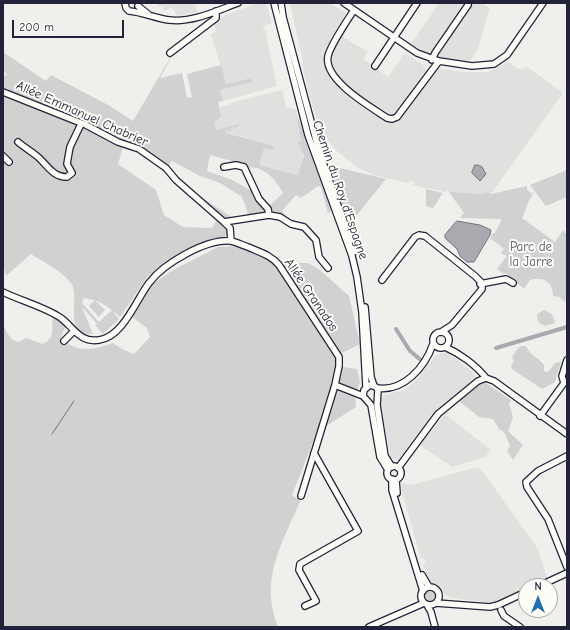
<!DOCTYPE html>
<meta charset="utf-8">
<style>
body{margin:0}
#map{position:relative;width:570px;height:630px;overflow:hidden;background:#f0efec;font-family:"Comic Neue",sans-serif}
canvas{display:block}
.frame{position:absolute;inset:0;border:4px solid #22223b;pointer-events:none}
.north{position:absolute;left:518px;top:578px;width:40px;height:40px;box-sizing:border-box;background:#fdfcf7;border:1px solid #a5a5ac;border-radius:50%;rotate:0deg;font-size:11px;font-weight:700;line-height:16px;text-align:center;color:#22223b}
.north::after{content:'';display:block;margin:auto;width:14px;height:18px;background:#1f6fb2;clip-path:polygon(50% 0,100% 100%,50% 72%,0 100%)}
.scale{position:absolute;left:12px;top:20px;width:112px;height:18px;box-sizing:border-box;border:2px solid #22223b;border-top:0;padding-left:5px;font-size:12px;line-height:14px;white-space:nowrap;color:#22223b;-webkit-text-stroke:3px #fdfcf7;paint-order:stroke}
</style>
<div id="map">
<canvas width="570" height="630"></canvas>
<div class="frame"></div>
<div class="north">N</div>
<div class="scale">200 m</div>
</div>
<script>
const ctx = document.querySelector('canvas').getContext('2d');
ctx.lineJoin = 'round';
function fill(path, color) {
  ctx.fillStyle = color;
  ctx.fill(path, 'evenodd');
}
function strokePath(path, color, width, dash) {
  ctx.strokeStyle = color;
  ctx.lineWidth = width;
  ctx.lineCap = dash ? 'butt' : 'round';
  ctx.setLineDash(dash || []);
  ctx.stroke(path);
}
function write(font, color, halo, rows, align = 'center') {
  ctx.font = font + ' "Comic Neue",sans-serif';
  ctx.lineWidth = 4;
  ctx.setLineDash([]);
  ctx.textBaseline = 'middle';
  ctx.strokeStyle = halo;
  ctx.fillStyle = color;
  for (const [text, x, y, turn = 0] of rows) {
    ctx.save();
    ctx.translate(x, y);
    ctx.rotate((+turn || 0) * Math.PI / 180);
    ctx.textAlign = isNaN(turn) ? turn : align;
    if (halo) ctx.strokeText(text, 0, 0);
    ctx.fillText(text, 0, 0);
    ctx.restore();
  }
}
const built = new Path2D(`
 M157,3h38l3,9 -21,4 -5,-9 -8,4 -2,-5 -3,1z
 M259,3h7l6,20 -10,3 3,3 12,57 -54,15 -3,-11 32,-9 -2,-3 -24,6 -15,-50 5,-2 -2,-8 11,-9z
 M290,3h40l16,10 2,3 -2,3 5,3 -8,15 25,15 -5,7 25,18 17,-24 18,12 3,5 7,3 7,-4 24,3h24l21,-10 9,7h5l3,-3 37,27 -72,101 -6,-2 -1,2 -27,-1 -8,-1 -2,-2 -2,2 -32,-7 1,-2 -3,-3 -3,3 -31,-7 -19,-8 -19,-15 -12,-13 -9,-16 -10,-34 -6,-26 1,-2z
 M439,3h43l8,5 -12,41 -8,12 -27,-3 -18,-5 -14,-9z
 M282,90l4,17 10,3 8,40 -5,25 -40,-10 -5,-25 -38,-10 -3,-8 8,-5 -3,-9 12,-3v-2z
 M447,352l26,20 2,4 -1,4 -40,32 -36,48 -8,-3 -10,-57 4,-5 20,-5 12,-10 20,-25z
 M445,414l46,36 -6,7 -33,10 -32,-22z
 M478,467l3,2 57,80 9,29 -21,8v2l-26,12 -11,3 -41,-6 -8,-8 -11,-7 -6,-17 3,-2 -3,-5 -2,1 -20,-71 2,-5 8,2z`);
const green = new Path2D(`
 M3,52l43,29 5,-6 59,31 23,15 37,-63 -3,-4 4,2v2l-11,20 22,-5 5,25 5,-1 -5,-23 34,-9 5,19 25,-6 1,4 -32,8 3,11 -5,1 3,15 -7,5 2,8 24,-6 -5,5 -1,-2 -3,1v3l-5,-1v3l41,11 7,3 -1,3 -9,-2 -5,17 39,10 6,-20 -6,-12v-2h3l-4,-24h1l34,94 -4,2 -7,-26 -3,-1 -17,12 -5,-3 -14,16 9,10 -18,-8 -5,-6 15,-14c-7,-13 -20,-28 -35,-25l-3,-3 -13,-1v-3l-22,-6 -3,16 25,9 18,10 3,-2 15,25 -20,3 -3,-12 -4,-8 -21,-13 -20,-7 -28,-15 -5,6 -32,-21 -132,-56v-12l4,-4 -4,-3z
 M3,94l79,33 41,20 -5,17 38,26 8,25 19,12 29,1 5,-9 10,9 1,5 -5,6 -14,1 -48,25 -13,11 -28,41c-12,-11 -20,-17 -36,-19l-2,5 17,19 13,-12 7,9 -16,15 -8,-9 2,-1 -15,-17 11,27c-29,2 -15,-31 -20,-47 -5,-13 -30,-25 -42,-33l-25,22 -3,-13z
 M314,125l14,40 58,14 -38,47 -26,-72z
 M567,170v27l-21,9 -16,-21z
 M527,186v3l3,4 3,-1 -2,3 3,-1c-7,6 -8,17 -12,24l33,24 8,-12 4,5v61l-2,6 -6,-5 -6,-1c0,-14 -10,-20 -23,-16l-6,9 -18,-16 -2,1 -7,-5 10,-13 -6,-3 3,-4 -14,-11 3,-5h2l7,-14 -42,-1 4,-5 -15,-21 34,2 2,-2 6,2z
 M426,189l17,4 -10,15 -7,-2z
 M192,191l41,27 -8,2z
 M236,246l21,9 32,8h19l12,7 29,26 11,48 -24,12v10l21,3 3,13 -5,14 1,11 -39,25 -25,63 8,6c-18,44 -41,77 -22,126h-275v-302l8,14 7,3 8,-4 17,6c11,-6 10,-13 9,-25l9,1 4,7 -4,10c14,17 34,13 52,6l9,6 12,5 16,-17 -3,-9 -16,-12 23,-33 19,-13 45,-23z
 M95,300l10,10 -6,7 -10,-11z
 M544,310l8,4 3,9 -10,3 -7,-4 -1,-8z
 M521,346h5c5,11 11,10 18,19v6l4,1 7,-9 6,-1 -6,20 -13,7 -30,-20 -1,-3 3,-5 -2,-4 6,-9z
 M486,383l25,17 -2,4 4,13 -5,14 15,14 -10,15 -6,-9 3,-5 -6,-14 -5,-3 -6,-10 -14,-2 -20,-16 21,-17z
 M424 596a6 6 0 1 1 12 0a6 6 0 1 1-12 0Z`);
const water = new Path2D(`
 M475,165h3l4,2 4,7 -6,7 -8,-8z
 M457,221l23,4 11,5 -1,5 -16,27h-7l-7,-6 -3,-7 -12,-11v-3z`);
const stream = new Path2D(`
 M52,434l22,-33`);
const canal = new Path2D(`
 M396,329l14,22 11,9
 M496,348l71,-21`);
const minor = new Path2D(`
 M125,3l1,5 3,3c13,1 26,7 40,9 23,3 47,-9 69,-17
 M274,3l34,132 44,121 5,21 5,35 4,75
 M281,3l2,14 36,134 35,101
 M344,3l73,50 22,8 33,5 22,-2 13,-9 36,-52
 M138,6l10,8
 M354,10c-7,11 -23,34 -26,46 -5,24 43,51 59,62l5,1 5,-2 42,-56
 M170,53l46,-35v-7
 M432,60l3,-7 33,-48
 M375,66l42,-63
 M3,92l83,33 32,17 21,7 27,19 10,12 48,42 6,6 1,13
 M18,142c6,5 14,10 20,15 10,9 15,20 29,20l5,-4 -5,-9 1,-6 2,-11 11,-23
 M3,156l6,6
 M224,167l12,-2 8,2 15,32 9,10 1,6
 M224,222l45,-7 11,2 11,7 13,3 12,13 3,17 9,11
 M382,280l33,-43 4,-2 6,1 50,40 7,7v6l-30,36 -11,7
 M480,284l26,-5 7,4
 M3,292c18,9 42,15 58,26 13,10 19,25 38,22 24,-3 37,-40 50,-57 15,-20 57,-44 82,-42 5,1 11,4 17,6 11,5 23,8 31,18l60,92v9l-4,19 28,11
 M365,307l6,70 3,9
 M433 340a8 8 0 1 1 16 0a8 8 0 1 1-16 0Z
 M64,341l9,-9
 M445,347c14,6 31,18 41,31
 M564,383l-2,-7 5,-16
 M377,388c27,4 48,-21 56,-44
 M540,416l24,-33
 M567,456l-29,15 -12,11 1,5 21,32 19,48
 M387 473a7 7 0 1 1 14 0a7 7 0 1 1-14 0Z
 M398,468l40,-54 40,-33 8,-3 8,3 73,53
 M388,470l-8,-13 -9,-52 -8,-9 1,-6 6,-5 6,2 2,3 -1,15 8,51 7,11
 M392,479v11l31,101
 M396,480l1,13
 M301,496l34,-111
 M422,575l7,12
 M539,586l28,-13
 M421 596a9 9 0 1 1 18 0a9 9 0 1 1-18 0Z
 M436,603l54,4 8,-2 28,-13
 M427,605l4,7 4,15
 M305,606l11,-5 -17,-31 1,-6 58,-33 -44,-78
 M501,610l3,6 16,11
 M369,627l55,-24`);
const streetNames = [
 ["Allée Emmanuel Chabrier",82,114,24],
 ["Chemin du Roy d'Espagne",340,190,71],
 ["Allée Granados",311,295,56]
];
const parkNames = [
 ["Parc de",531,247],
 ["la Jarre",531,262]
];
fill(built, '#e0e0df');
fill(green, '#d2d1d1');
fill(water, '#a9a9b0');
strokePath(water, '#737381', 1);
strokePath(stream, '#737381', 1);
strokePath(canal, '#a9a9b0', 4);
strokePath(minor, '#22223b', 8);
strokePath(minor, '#fdfcf7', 5.5);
write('13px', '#22223b', '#fdfcf7', streetNames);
write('13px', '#575768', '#fdfcf7', parkNames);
</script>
